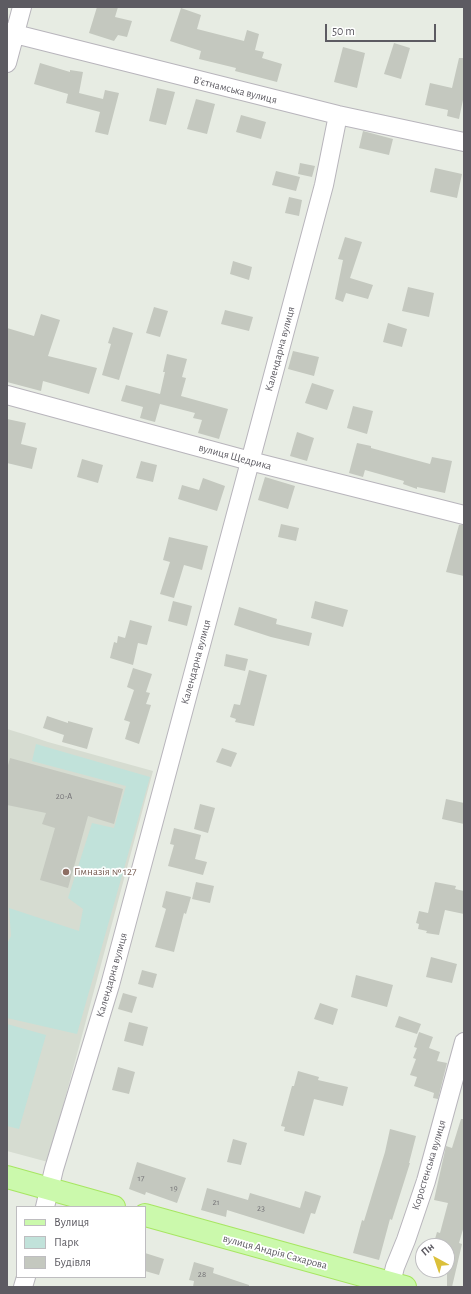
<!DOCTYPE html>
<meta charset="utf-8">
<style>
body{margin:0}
#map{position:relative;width:471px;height:1294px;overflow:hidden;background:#e7ece3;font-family:"Alegreya Sans",sans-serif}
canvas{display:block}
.frame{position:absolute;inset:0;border:8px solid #5d5b62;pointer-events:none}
.legend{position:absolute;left:16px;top:1206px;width:130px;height:72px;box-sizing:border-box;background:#fff;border:1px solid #bebdc0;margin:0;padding:5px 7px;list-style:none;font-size:12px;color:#5d5b62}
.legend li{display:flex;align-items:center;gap:8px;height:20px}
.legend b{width:20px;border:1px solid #bebdc0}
.north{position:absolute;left:415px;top:1238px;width:40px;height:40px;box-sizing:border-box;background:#fff;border:1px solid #bebdc0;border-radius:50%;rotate:320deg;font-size:11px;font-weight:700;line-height:16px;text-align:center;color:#5d5b62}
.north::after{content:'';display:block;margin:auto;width:14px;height:18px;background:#dbc03a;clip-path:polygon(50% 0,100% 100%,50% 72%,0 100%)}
.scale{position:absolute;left:325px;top:24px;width:111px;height:18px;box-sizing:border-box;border:2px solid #5d5b62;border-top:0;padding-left:5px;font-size:12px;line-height:14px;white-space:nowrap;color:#5d5b62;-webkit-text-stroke:3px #fff;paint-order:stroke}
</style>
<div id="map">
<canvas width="471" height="1294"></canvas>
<div class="frame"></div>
<ul class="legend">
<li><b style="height:5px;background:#cbf9ac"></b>Вулиця</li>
<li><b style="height:11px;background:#c1e2da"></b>Парк</li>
<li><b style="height:11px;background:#c4c8bf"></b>Будівля</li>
</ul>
<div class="north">Пн</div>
<div class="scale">50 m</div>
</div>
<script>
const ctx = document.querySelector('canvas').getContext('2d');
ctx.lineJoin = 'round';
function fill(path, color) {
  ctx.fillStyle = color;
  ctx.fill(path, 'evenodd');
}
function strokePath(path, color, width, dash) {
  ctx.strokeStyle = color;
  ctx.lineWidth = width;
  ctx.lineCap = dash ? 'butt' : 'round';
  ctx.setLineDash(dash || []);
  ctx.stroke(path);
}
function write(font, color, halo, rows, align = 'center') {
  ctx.font = font + ' "Alegreya Sans",sans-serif';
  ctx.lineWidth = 3.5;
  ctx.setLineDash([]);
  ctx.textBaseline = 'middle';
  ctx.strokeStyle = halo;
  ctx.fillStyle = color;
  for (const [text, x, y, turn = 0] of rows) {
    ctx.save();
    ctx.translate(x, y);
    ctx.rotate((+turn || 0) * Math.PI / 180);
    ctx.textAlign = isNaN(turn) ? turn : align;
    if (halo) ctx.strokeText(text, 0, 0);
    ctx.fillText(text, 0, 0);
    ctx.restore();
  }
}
const education = new Path2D(`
 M7,729l23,7 18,6 105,29 -105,391 -41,-11z`);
const green = new Path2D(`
 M36,744l114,33 -73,257 -70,-16v-74l4,-8 -2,-28 70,23 4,-22 -15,-11 24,-75 22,5 12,-42 -94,-25z
 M7,1024l39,11 -27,94 -12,-3z`);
const building = new Path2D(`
 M97,7h21l-3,10 17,4 -5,16 -9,-2 -4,6 -25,-8z
 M181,8l20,7 -4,14 47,12 3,-11 12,4 -4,16 9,2 -2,6 20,6 -5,18 -42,-11 1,-3 -37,-9 2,-8 -31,-10z
 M394,43l16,5 -9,31 -17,-5z
 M343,47l22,6 -8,35 -23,-6z
 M459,58h5v37l-5,24 -12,-3 1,-6 -23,-5 5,-22 22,5z
 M40,63l30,9v-2l13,2 -4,21 24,6 2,-9 14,3 -11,42 -13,-3 5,-20 -34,-9 2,-9 -34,-10z
 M157,88l18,4 -9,33 -17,-4z
 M196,99l19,5 -8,30 -20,-5z
 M241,115l25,7 -5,17 -25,-7z
 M363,131l30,8 -4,16 -30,-7z
 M300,163l15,3 -3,11 -14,-3z
 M435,168l27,6 -5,24 -27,-6z
 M276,171l24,6 -4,14 -24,-6z
 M289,197l13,3 -3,16 -14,-3z
 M345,237l17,5 -12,36 23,7 -5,14 -22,-6 -3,9 -8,-3 8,-39 -5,-1z
 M233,261l19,6 -3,13 -19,-6z
 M408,287l26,6 -5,24 -27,-6z
 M154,307l14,4 -8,26 -14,-4z
 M225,310l28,7 -4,14 -28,-7z
 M41,314l19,6 -12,36 49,12 -8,26 -46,-13 -2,10 -34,-9v-54l27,8z
 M388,323l19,6 -5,18 -19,-5z
 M113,327l20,6 -14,47 -17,-5 9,-31 -3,-1z
 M293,351l26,6 -5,19 -26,-7z
 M167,354l20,5 -5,18 4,1 -5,18 47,13 -9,30 -21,-6 4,-13 -9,-2 2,-5 -35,-9 -5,18 -15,-4 3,-11 -22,-6 5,-16 34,9 5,-22h-2z
 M312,383l22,7 -7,20 -22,-7z
 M353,406l20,5 -6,23 -20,-6z
 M7,419l19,4 -5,21 16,4 -5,21 -25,-6z
 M297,432l17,6 -7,23 -17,-5z
 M357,443l14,3v2l59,16 2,-7 20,4 -7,32 -28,-6v2l-14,-5 1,-3 -39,-11 -2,7 -14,-4z
 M82,459l21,6 -5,18 -21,-6z
 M141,461l16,4 -4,17 -17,-4z
 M265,477l30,9 -7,23 -30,-9z
 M203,478l22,8 -8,25 -39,-12 4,-14 17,5z
 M281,524l18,4 -3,13 -18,-4z
 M459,525h5v51l-18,-4z
 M169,537l39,9 -6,24 -18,-5 -10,33 -14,-4 10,-32 -7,-2z
 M173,601l19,5 -5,20 -19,-5z
 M315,601l33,9 -5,17 -32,-9z
 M239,607l38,12 -1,5 36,9 -3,13 -38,-9 -37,-12z
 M130,620l22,6 -5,19 -9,-2 -5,22 -23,-7 4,-16 3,1 1,-7 7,2z
 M226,654l22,5 -3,12 -21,-5z
 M133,668l19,6 -6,18 4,1 -4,11 5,1 -12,39 -14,-5 5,-17 -6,-2 10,-30 -7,-3z
 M249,670l18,5 -13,51 -19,-4 1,-3 -6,-2 4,-13 6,1z
 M47,716l21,7v-2l25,7 -6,21 -25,-7 2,-7 -21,-7z
 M222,748l15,5 -6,14 -15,-5z
 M10,758l113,31 -9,35 -26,-8 -20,72 -28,-8 15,-52 -13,-4 4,-11 -39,-8v-36z
 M446,799l18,4v21l-22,-5z
 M200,804l15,4 -7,25 -14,-4z
 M174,828l27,7 -6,24 12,3 -4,13 -35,-9 6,-21 -4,-1z
 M196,882l18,4 -4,17 -18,-4z
 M435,882l21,4 -1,3 9,2v23l-19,-4 -6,25 -13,-2 1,-2 -9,-2 1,-5 -3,-1 3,-12 9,2z
 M166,891l25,6 -5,17 -2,-1 -10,39 -19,-5 11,-38 -4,-2z
 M431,957l26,7 -5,19 -26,-6z
 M142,970l15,4 -4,14 -15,-4z
 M356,975l37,10 -6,22 -36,-10z
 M123,993l14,4 -5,16 -14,-4z
 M320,1003l18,6 -5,16 -19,-6z
 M399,1016l22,8 -4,10 -22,-7z
 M129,1022l19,5 -5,19 -19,-5z
 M419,1032l14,5 -4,11 11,4 -3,9 10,2 -9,36 -5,-1 1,-5 -20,-7 3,-9 -7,-2 6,-16 -3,-1 4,-10 -3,-1z
 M118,1067l17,5 -6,22 -17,-4z
 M298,1071l21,6 -1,3 30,7 -5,19 -29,-7 -10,37 -20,-5 1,-4 -4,-1 11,-40h2z
 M461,1119h3v107l-5,17 3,1 -10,43h-5v-41h-14l4,-14 3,1 8,-30 -14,-3 12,-54 6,2z
 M390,1129l26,7 -7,27h1l-18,57 -2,-1 -11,41 -26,-7 9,-33 2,1 21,-69z
 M233,1139l14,4 -6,22 -14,-3z
 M137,1162l49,16 -9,25 -31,-11 -1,3 -16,-6z
 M207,1188l41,12 2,-7 50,15 5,-17 16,5 -6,18 -4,-1 -7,21 -77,-24 -1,7 -25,-7z
 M145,1253l19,6 -5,16 -14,-4z
 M194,1262l20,6 -1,5 36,12v2h-56l1,-6 -5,-1z`);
const minor = new Path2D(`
 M7,32l331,83 126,27
 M7,63l15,-56
 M7,395l243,66 214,54
 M45,1207l9,-38 56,-184 214,-800 14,-70
 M23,1287l3,-10
 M390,1287l5,-20 11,-27 20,-59 38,-139`);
const major = new Path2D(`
 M7,1177l107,30
 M145,1215l260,72`);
const markers = [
 [66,872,4,"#8d6e63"]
];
const numberNames = [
 ["20-А",64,796],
 ["17",141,1178],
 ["19",174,1188],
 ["21",216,1202],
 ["23",261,1208],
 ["28",202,1274]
];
const streetNames = [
 ["Вʼєтнамська вулиця",235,90,14],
 ["Календарна вулиця",280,349,-75],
 ["вулиця Щедрика",235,457,15],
 ["Календарна вулиця",196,662,-75],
 ["Календарна вулиця",112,975,-74],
 ["Коростенська вулиця",429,1165,-73],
 ["вулиця Андрія Сахарова",275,1252,15]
];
const educationNames = [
 ["Гімназія № 127",74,872]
];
fill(education, '#d6dcd1');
fill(green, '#c1e2da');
fill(building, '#c4c8bf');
strokePath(minor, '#b8b5bc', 20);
strokePath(major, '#a7e662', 24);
strokePath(minor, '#fff', 18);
strokePath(major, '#cbf9ac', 22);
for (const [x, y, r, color] of markers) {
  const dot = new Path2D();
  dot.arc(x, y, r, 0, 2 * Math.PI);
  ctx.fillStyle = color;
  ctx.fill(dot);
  strokePath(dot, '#fff', 1.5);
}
write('9px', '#777679', null, numberNames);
write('11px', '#5d5b62', '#fff', streetNames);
write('11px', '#785e54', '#fff', educationNames, 'left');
</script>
